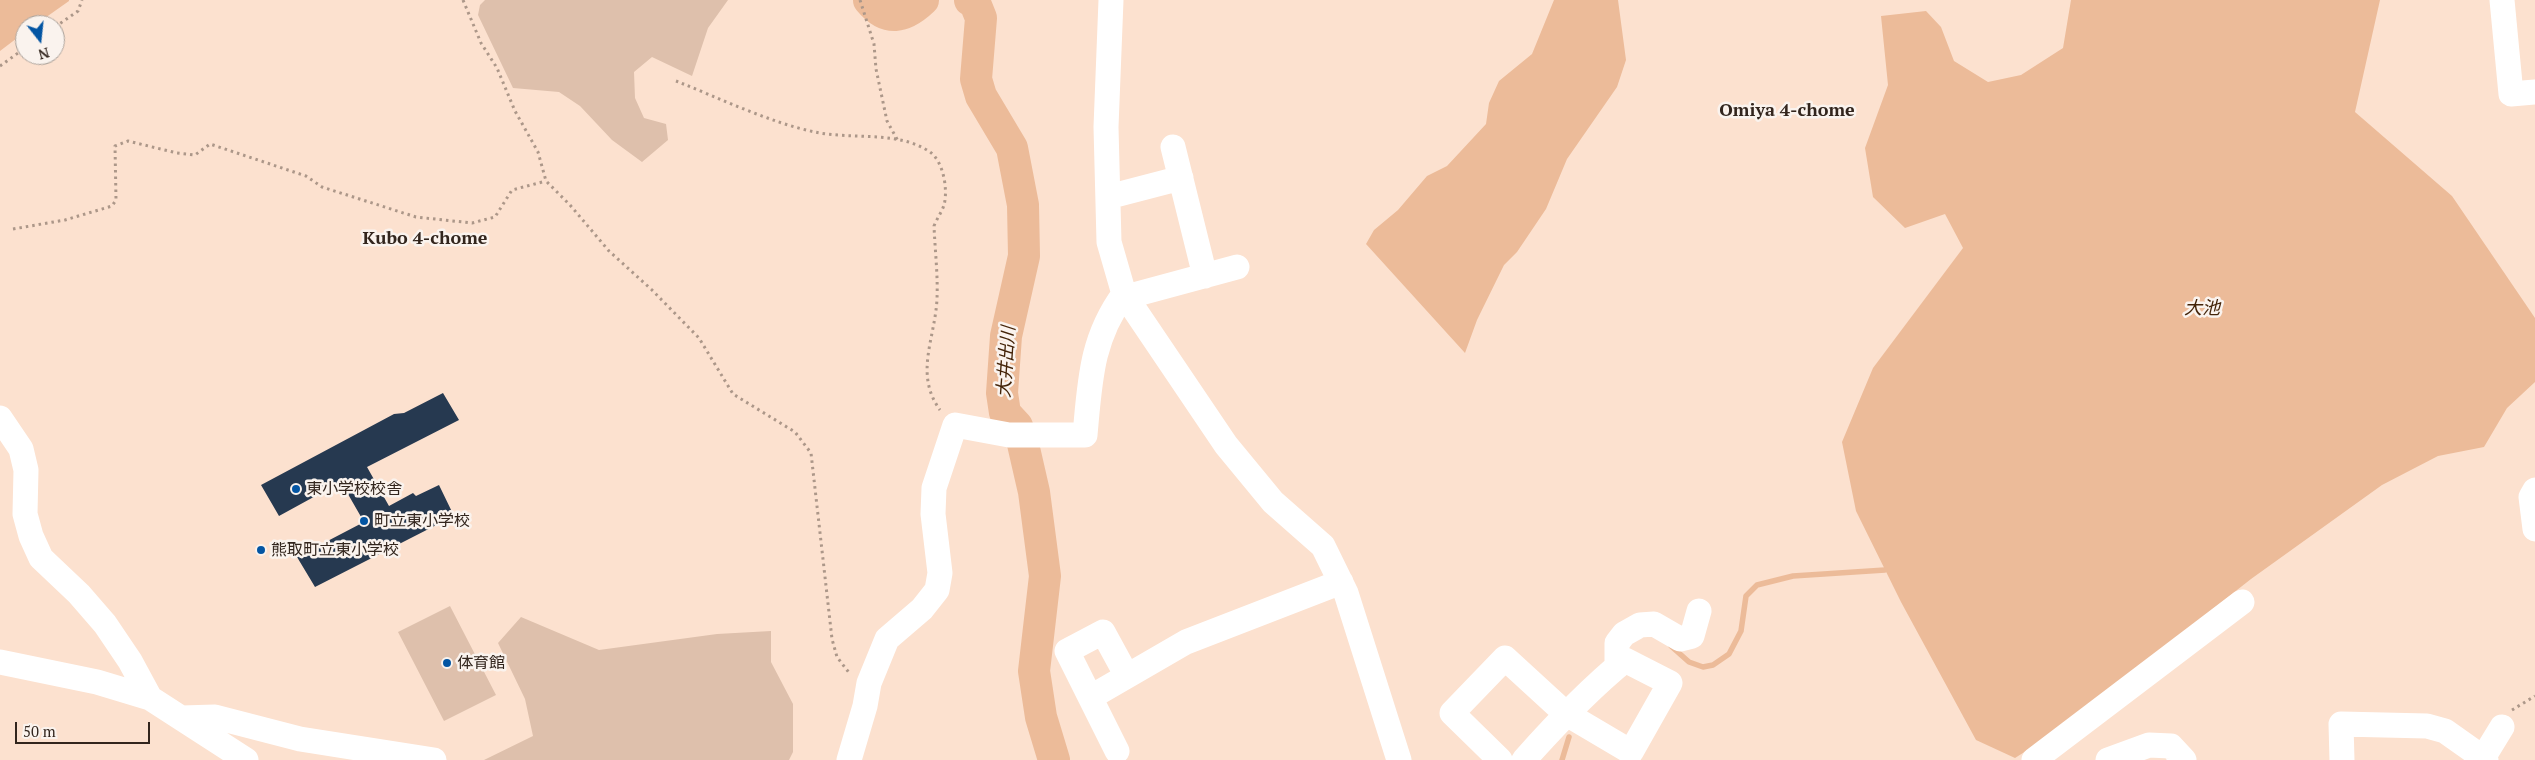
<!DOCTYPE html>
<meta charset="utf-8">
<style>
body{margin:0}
#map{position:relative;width:2535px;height:760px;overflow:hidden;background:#fce1cf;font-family:"PT Serif",serif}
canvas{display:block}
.north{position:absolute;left:15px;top:15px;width:50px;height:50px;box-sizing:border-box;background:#faf3ee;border:1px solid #aaa19a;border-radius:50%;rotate:164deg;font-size:14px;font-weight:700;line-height:20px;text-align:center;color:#32251d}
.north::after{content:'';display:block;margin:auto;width:18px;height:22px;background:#0355a3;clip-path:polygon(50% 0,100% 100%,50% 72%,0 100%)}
.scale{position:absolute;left:15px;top:722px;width:135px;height:22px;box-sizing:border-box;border:2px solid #32251d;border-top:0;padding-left:6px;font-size:15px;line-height:18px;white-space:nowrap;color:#32251d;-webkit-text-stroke:4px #faf3ee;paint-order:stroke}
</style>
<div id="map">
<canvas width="2535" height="760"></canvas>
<div class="north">N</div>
<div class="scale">50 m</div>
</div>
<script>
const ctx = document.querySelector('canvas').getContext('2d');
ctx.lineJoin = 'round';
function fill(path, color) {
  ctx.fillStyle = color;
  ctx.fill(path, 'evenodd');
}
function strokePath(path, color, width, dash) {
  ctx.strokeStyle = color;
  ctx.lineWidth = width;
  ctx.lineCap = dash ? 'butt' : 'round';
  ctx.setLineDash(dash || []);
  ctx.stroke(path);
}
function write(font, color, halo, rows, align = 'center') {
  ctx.font = font + ' "PT Serif","Noto Sans JP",serif';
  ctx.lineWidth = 5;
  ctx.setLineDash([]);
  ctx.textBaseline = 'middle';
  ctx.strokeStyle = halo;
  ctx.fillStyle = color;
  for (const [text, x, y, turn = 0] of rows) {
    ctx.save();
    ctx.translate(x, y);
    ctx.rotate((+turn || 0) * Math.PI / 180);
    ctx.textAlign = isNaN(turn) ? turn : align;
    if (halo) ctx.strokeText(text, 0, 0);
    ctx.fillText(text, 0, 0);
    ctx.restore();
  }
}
const green = new Path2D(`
 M485,0h243l-20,28 -16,48 -40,-19 -18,15 1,26 9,20 22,6 2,16 -26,22 -30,-22 -32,-34 -21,-14 -46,-4 -35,-73 2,-10z
 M450,606l46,89 -52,26 -46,-89z
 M521,617l78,33 118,-16 54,-3v31l22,42v48l-4,8h-305l49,-24 -8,-37 -27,-56z`);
const water = new Path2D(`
 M0,0h69v1l-34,24h-10v7l-25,19z
 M1554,0h64l8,60 -9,27 -50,72 -21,50 -29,43 -13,13 -27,55 -12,33 -99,-109 8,-14 24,-20 29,-34 20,-10 39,-42 3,-21 10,-22 33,-27z
 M2071,0h309l-25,112 97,84 83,122v64l-28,26 -23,39 -46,9 -56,29 -131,94 -192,151 -44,28 -39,-18 -75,-138 -45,-91 -14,-69 31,-74 90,-120 -18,-34 -40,14 -32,-31 -8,-49 23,-63 -7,-69 45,-5 15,16 13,34 34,21 33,-7 42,-27z`);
const stream = new Path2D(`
 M1671,646l18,16 14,5 10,-2 16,-11 12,-23 5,-35 11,-11 36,-9 92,-6
 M1562,760l7,-23`);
const river = new Path2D(`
 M869,0c18,22 35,18 54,0
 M970,0l5,3 6,15 -5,61 5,17 31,52 11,57 1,51 -18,80 -4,57 3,20 12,13 6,18 11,48 11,84 -11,95 7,46 13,43`);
const building = new Path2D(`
 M443,393l16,27 -92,47 22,39 24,-13 3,3 23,-11 15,31 -139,71 -18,-30 67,-35 -23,-40 -62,34 -18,-31 133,-71 10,-1z`);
const path = new Path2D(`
 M463,0l18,43 16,25 18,43 23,41 8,29 24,24 39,46 43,39 47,48 34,56 62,38 16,21 21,186 5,18 13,17
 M860,0l14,44 2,25 11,52 11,20
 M55,27l23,-16 4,-11
 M0,66l25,-18
 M676,81c43,17 95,42 139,51 36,8 83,-2 115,20 14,10 18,39 14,53 -2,7 -7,13 -10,21 1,24 4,49 3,73 -2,40 -23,75 3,111
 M13,229l52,-9 47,-14 4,-6 -1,-54 13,-5 49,12 18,2 15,-11 96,32 16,11 94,30 56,6 23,-6 17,-27 34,-9
 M2512,710l23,-14`);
const minor = new Path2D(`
 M1111,0l-5,127 3,115 15,52 102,151 47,57 50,44 23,47 53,167
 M2502,0l9,94 24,-2
 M1173,147l32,129
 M1108,197l73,-19
 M1126,297l111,-30
 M0,418l21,31 5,21 -1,44 6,22 10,22 38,36 26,30 25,37 20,37
 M2535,490l-4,7 4,32
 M0,662l97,20 53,16 96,62
 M1617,667v-24l7,-9 16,-9 14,-1 26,15 12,-3 7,-25
 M1091,697l95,-55 155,-60
 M182,718l33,-1 85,22 134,21
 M1117,751l-50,-100 36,-19 24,44
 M2483,758l19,-31
 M849,760l16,-54 4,-23 18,-44 35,-30 15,-19 3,-17 -7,-59 1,-26 21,-63 54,10h76c5,-54 6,-96 39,-141
 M1500,760l-48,-47 53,-55 60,55 66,39 39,-69 -45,-23c-38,31 -69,64 -101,100
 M2034,760l208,-158
 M2108,760l41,-15 22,1 13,14
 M2342,760l-1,-36 86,2 18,5 41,29`);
const markers = [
 [296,489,5,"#0355a3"],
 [364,521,5,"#0355a3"],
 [261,550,5,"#0355a3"],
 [447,663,5,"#0355a3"]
];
const poiNames = [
 ["東小学校校舎",306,489],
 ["町立東小学校",374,521],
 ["熊取町立東小学校",271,550],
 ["体育館",457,663]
];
const neighbourhoodNames = [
 ["Omiya 4-chome",1787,111],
 ["Kubo 4-chome",425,239]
];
const waterNames = [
 ["大池",2202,309],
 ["大井出川",1007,362,-86]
];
fill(green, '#dec0ac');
fill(water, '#ecbb99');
strokePath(stream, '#ecbb99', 5.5);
strokePath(river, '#ecbb99', 32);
fill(building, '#263950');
strokePath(path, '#ac9789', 3, [2.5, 4]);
strokePath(minor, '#fff', 25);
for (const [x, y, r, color] of markers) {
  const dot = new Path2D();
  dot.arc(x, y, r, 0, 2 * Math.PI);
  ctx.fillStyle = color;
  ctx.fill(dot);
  strokePath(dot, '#faf3ee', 2);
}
write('16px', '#32251d', '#faf3ee', poiNames, 'left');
write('bold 18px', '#32251d', '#faf3ee', neighbourhoodNames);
write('italic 18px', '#442409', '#faf3ee', waterNames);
</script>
